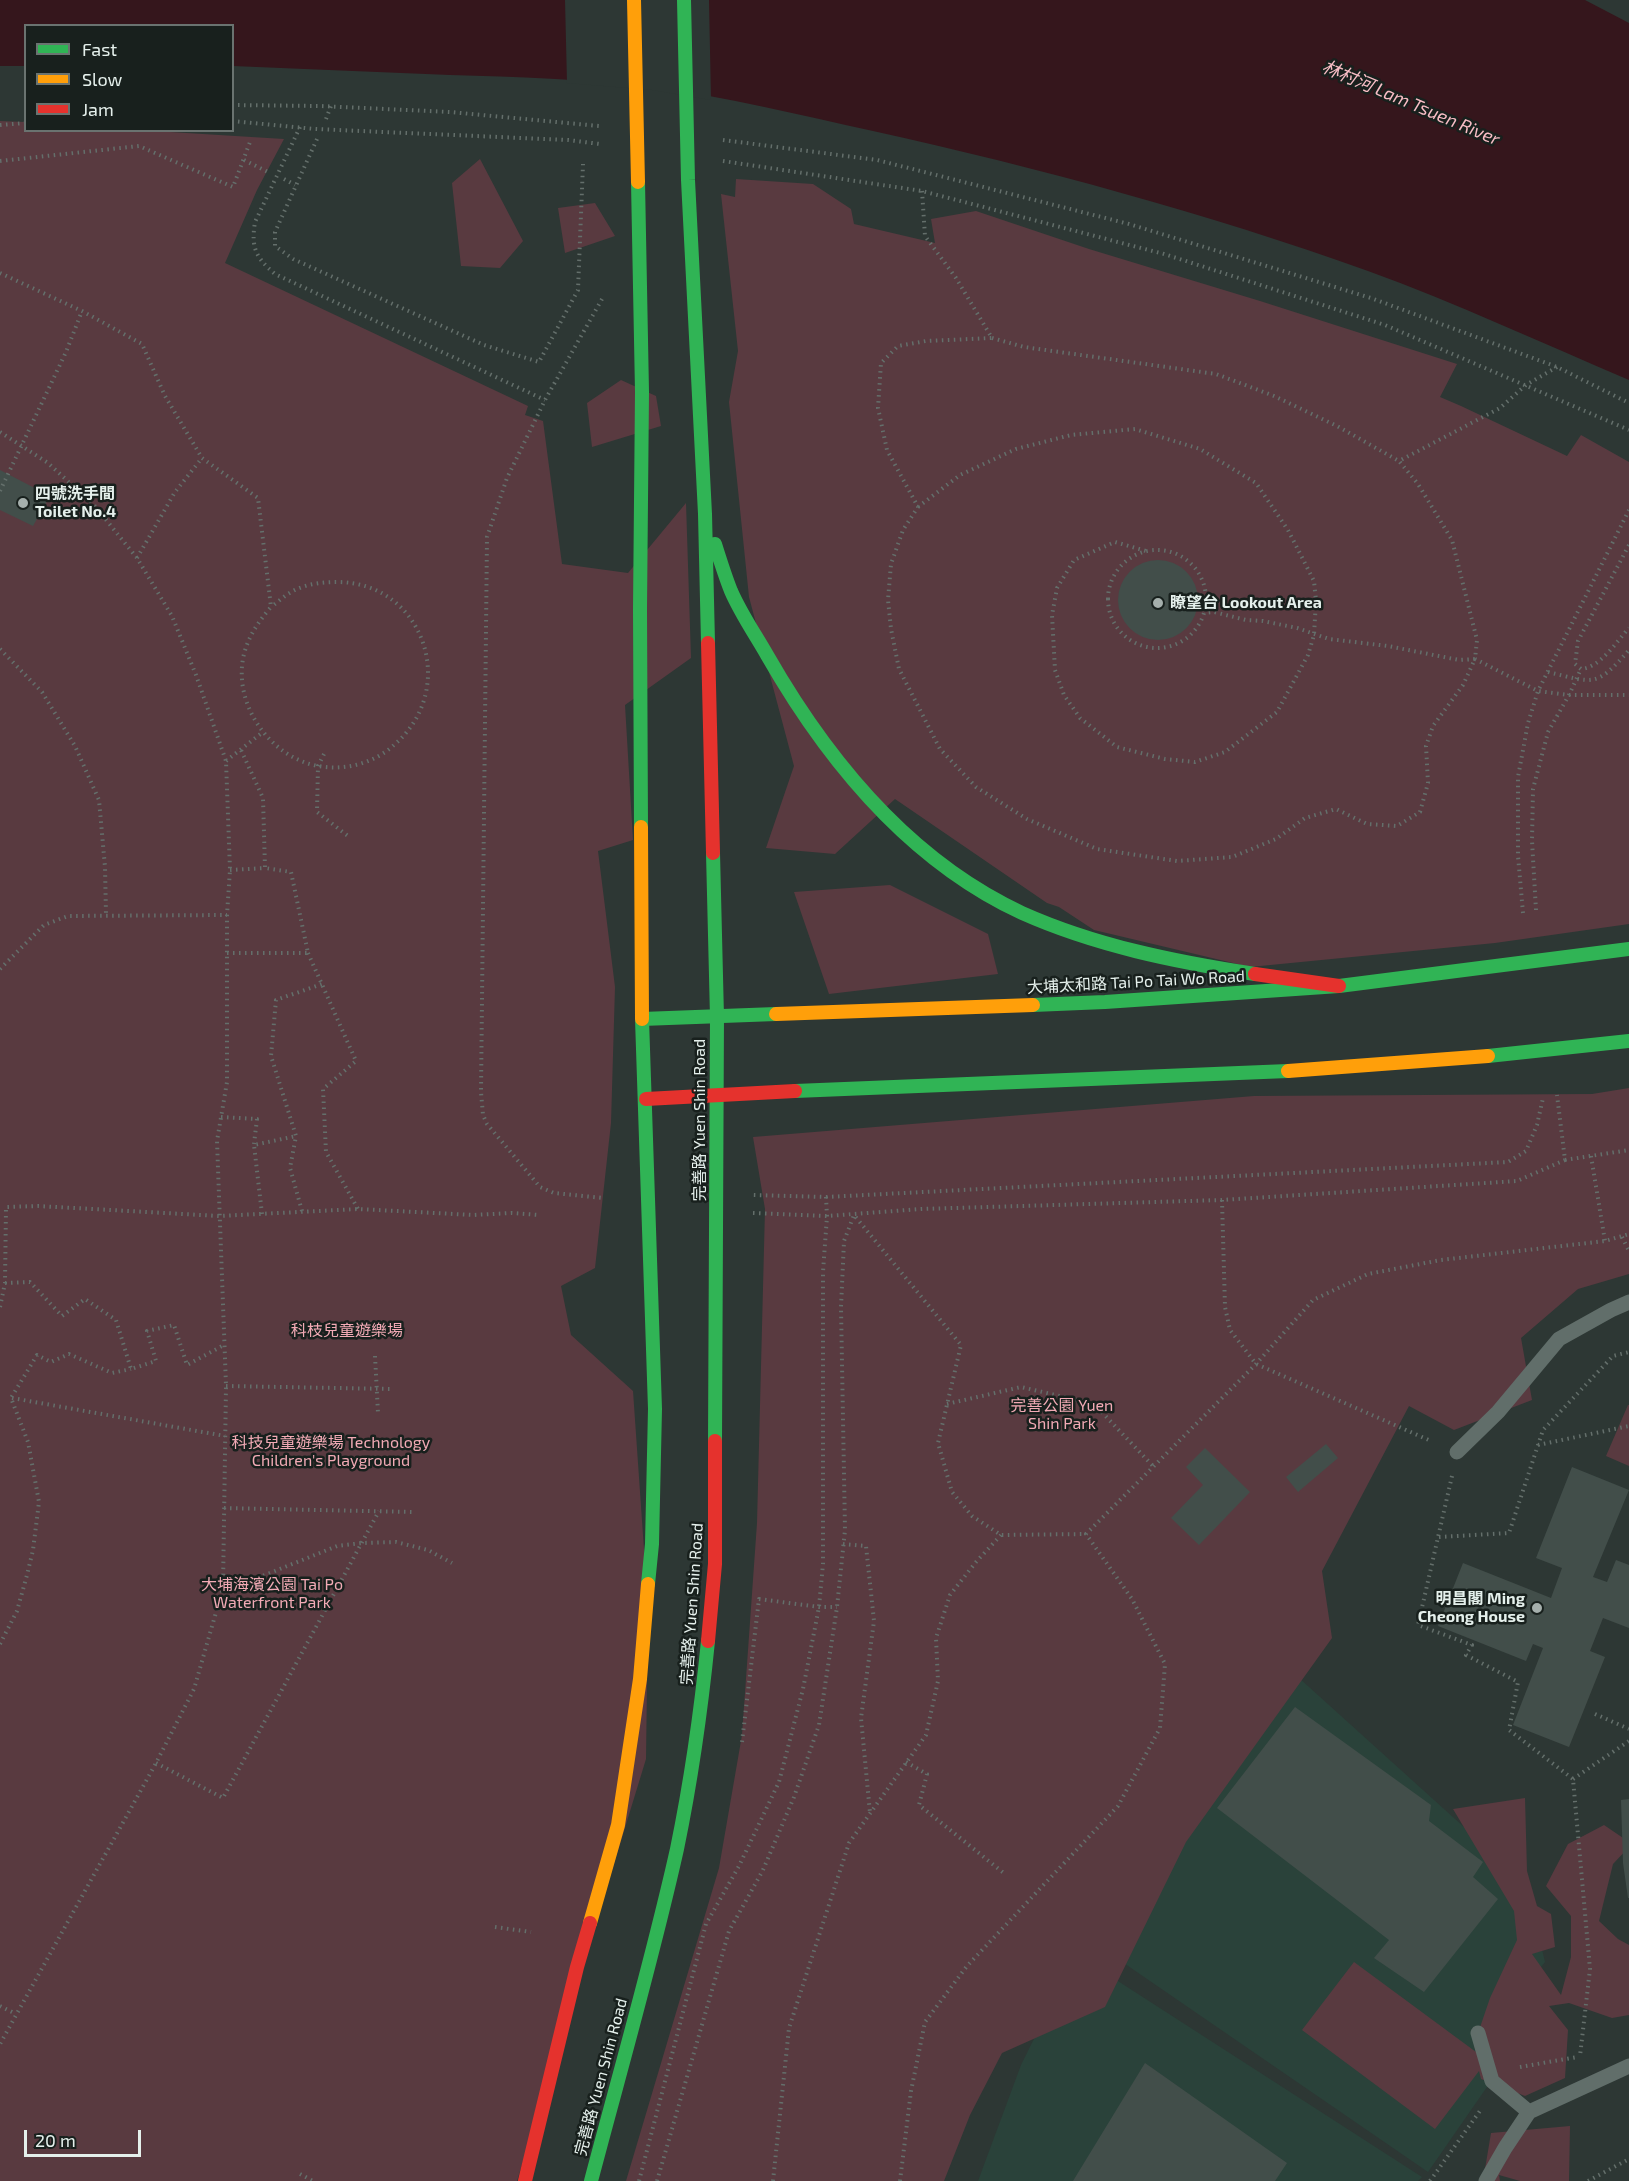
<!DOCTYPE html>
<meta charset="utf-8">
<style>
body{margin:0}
#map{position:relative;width:1629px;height:2181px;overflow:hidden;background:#2d3734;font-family:"Exo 2",sans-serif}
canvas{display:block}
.legend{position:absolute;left:24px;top:24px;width:210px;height:108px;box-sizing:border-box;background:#18201d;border:2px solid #6a7370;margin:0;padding:8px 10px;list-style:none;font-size:18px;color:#e5f0ec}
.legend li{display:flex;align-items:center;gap:12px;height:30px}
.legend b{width:30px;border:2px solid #6a7370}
.scale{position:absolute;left:24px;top:2130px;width:117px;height:27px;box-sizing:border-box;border:3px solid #e5f0ec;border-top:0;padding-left:8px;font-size:18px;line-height:21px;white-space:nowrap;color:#e5f0ec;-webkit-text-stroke:4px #18201d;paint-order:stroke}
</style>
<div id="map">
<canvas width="1629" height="2181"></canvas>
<ul class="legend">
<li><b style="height:8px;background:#30b455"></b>Fast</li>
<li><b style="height:8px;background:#ff9f0a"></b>Slow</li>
<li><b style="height:8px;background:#e5322d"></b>Jam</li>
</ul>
<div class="scale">20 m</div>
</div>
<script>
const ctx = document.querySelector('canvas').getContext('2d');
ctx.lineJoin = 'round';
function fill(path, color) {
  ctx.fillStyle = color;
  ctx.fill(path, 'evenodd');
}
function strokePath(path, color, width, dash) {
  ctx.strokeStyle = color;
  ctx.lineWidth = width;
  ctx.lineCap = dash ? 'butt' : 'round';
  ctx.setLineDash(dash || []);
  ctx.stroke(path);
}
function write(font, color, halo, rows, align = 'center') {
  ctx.font = font + ' "Exo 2","Noto Sans TC",sans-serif';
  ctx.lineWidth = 5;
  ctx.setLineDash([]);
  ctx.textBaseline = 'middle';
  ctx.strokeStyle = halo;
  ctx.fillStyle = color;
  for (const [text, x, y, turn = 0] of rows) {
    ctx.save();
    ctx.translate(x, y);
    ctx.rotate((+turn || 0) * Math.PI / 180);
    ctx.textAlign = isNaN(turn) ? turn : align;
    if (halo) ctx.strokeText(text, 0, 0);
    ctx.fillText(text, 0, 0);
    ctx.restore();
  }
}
const built = new Path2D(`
 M1267,1649l229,207 38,59 11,47 -39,50 6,39 -84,121 -345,-237z
 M1076,1954l346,223 -4,4h-440l43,-116z`);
const green = new Path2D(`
 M0,121l25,1 1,8 128,1 130,8 -27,51 -32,73 303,143 -3,9 18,6 19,143 66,9 58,-70 5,155 -66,47 8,135 -35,11 17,136 -4,136 -16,145 -34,18 10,49 62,56 15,216 -2,152 -129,422h-517z
 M480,159l43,82 -23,27 -39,-2 -9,-83z
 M736,179l77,5 38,25 3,15 81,19 -4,-24 45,-8 113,38 171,52 197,63 -17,33 21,9 106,50 14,-21 48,27v462l-134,19 -245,24 -156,-37 -35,-23 -12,-4 -152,-104 -60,55 -69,-6 28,-82 -45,-169 -20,-195 9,-51 -17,-157 14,3z
 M595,203l20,33 -50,17 -7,-45z
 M621,380l35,16 5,30 -69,21 -5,-44z
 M890,885l98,49 10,40 -169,20 -35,-102z
 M1629,1088v186l-51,15 -57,49 11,62 -78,30 -45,-24 -87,165 10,67 -146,204 -81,165 -103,46 -32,62 -26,66h-318l93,-313 23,-133 15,-212 8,-314 -12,-72 501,-41 338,-2z
 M1628,1405h1v61l-23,-10z
 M1525,1798l2,73 10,35 14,8 4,33 -23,7 29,41 10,-38v-41l-25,-30 22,-42 36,-19 25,17v5l-16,17 -14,57 19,18 11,6v70l-17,3 -43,-15 -20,3 19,24 -3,48 -40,18 -44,-17 -2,-8 -44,58 -133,-99 52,-68 122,90 -2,-7 16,-47 27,-58 -3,-29 -61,-102z
 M1570,2126l-1,55h-49l-21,-6 1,6h-17l8,-48z`);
const water = new Path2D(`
 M0,0h1585l44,23v357c-87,-37 -173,-77 -261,-109 -162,-58 -328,-103 -495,-140 -73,-16 -146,-34 -221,-44 -67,-8 -135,-10 -202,-12 -73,-3 -145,-6 -217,-9l-1,-40h-206l-1,40h-25z`);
const pier = new Path2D(`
 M565,0h144l2,100 -59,-10 -85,-7z`);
const building = new Path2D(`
 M0,470l50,26 -17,30 -33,-16z
 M1118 600a40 40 0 1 1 80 0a40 40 0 1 1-80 0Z
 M1326,1444l12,14 -40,34 -12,-15z
 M1205,1448l45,44 -51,53 -28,-27 32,-33 -17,-18z
 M1572,1467l57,23 -36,87 14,5 9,-22 13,5v63l-26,-10 -13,33 15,6 -36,90 -56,-22 30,-77 -10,-4 -7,17 -88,-35 25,-63 88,35 11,-30 -26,-10z
 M1295,1707l136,98 -2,16 54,41 -10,15 25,22 -74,93 -50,-34 15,-18 -172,-132z
 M1629,1799v99h-1l-5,-35 -2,-63z
 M1145,2063l142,100 -12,18h-202z`);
const path = new Path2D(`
 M232,105l88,1 130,6 149,14
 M326,119l5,-13
 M232,121l83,8 253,11 32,4
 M0,125l26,-2
 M300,127l-45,95c-4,25 0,35 20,52l270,126
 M317,139l-42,93v14l18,13 191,86 55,17 39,-72 5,-126
 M723,140l154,20 252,64 242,74 186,69 72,36
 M244,160l24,12
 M0,161l139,-15 94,41 17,-45
 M723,161l199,30 242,63 221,71 244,105
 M284,179l11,6
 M922,191l3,45 31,42 36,60 -66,3 -28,5 -17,17 -3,45 9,42 31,57 -15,23 -12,34 -3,36 3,29 8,40 41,80 36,38 51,32 70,30 80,12 55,-4 44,-18 29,-21 31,-9 31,15 30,2 23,-14 8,-29 -2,-37 7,-20 30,-41 12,-26 -16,1 -71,-14 -59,-7 -32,-11 -34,-7 -17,-1 -32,-8 -10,1
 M0,273l82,38 60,33 23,52 37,62 56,40 13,109c-12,14 -22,28 -27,47 -12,49 25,103 74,112 28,5 56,-3 76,-21 66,-56 30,-163 -57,-163 -15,0 -31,2 -44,9 -8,4 -15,11 -22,16
 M602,299l-57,101 -38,78 -20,59 -6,555 2,23 4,9 53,63 14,6 49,5
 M992,338l32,9 192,27 58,22 63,30 62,35
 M1557,367l-31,18 -26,23 -101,53 19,23 34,56 25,100 -2,19 63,32 31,4h60
 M0,432l48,31 46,42 43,53 35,58 24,59 30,86 4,109 -3,45v167l-10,59 9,245 -3,202 -29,101 -38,74 -156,281
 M0,491l66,-139 16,-41
 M918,507l42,-32 56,-26 55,-14 64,-6 65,20 56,34 32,47 26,51 2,20 -2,34 -6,20 -31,57 -52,40 -30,10 -30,-3 -48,-12 -37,-29 -16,-23 -9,-25 -3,-55 5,-27 17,-28 41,-18 31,9
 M1629,545l-51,96 -3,23 6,5c19,-1 36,-28 48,-41
 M1108 599a49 49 0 1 1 98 0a49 49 0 1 1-98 0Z
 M137,558l38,-66 27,-34
 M0,649l42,43 33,54 24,54 6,67 1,48
 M1548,672c46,11 48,16 81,-22
 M324,754l-6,12 -1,46 31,24
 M226,761l37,-29
 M230,870l35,-2 -2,-70 -22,-48
 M1536,910l-4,-69 1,-52 15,-57 21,-37 12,-26
 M1523,913l-5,-57v-79l10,-54 10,-32 91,-181
 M227,953h81l-17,-81 -26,-4
 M308,953l48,108 -33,28 3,63 32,57
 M0,969l44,-44 24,-9 159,-1
 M221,1117l36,2 -3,25
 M1591,1156l14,85
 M1565,1160l64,-10
 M826,1197l682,-35 18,-11 11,-26 6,-27
 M1222,1200l3,107 5,23 26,34 175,77
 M302,1211l-12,-43 6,-32 -25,-80 5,-56 46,-16
 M753,1213l74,3 94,-7 301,-9 295,-19 48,-21 -8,-65
 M262,1214l-8,-69 42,-9
 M1622,1237l7,14
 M5,1283l25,-1 32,34 23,-17 31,21 15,49 25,-8 -9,-30 27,-6 13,40 37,-20
 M0,1307l5,-24 1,-76 32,-1 181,10 139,-7 115,6 39,-2 27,2
 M375,1356l3,57
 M226,1386l166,3
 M12,1398l213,38
 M947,1404l74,-17 73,17 59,62
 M1538,1445l91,-19
 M1452,1476l-34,149 54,20 -6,10 52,27 -9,48 64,49 17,190 -10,87
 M224,1508l188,4
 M1439,1537l70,-4 34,-103 70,-74 16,-4
 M843,1544l23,2 8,75 -13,97 9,95
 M223,1588l42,-13 72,-29 25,-3 34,-1 32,8 24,13
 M0,1644l17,-33 10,-36 6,-25 6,-48 -11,-60 -17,-44 26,-43 14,7 18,-8 43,19 19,-4
 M1595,1714l34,15
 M742,1742l17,-143 60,8h18
 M906,1762l21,12 -8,31 86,69
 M156,1763l67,35 156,-287
 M1573,1779l56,-38
 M495,1927l36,5
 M0,2006l16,8
 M1520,2067l57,-10
 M300,2174l13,7
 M639,2181l67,-257 33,-58 40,-84 24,-93 16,-82 4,-43v-292l4,-56 -1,-19 -73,-2
 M657,2181l72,-250 34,-61 31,-73 25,-72 18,-118 8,-77 -4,-223 3,-66 10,-26 107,130 -23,98 14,49 20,24 29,19 85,-1
 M773,2181l16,-153 60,-185 77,-108 12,-54 -2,-43 14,-43 26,-33 25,-27
 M900,2181l11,-90 14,-69 42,-56 151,-160 42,-78 5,-64 -33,-65 -46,-65 170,-170 57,-64 55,-26 73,-14 164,-19 24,-7
 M1430,2181l52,-73
 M1588,2181l41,-22`);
const lane = new Path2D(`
 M1457,1452l41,-40 61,-73 52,-29 18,-8
 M1478,2033l14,48 37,31
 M1486,2181l19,-33 24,-36 100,-46`);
const fast = new Path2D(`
 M684,0l4,180 17,334 3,129
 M638,182l4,210 -2,217 1,218
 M715,544c5,16 10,32 16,47 10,23 24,43 36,64 60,105 143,206 255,258 74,33 154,49 233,61
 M713,853l4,164
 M1033,1005l72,-3 234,-16 290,-37
 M1488,1056l141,-15
 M795,1091l493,-20
 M715,1441l2,-424
 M648,1584l4,-40 3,-135 -13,-390 134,-5
 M591,2181c29,-110 61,-220 86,-332 14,-68 24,-138 31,-208`);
const slow = new Path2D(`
 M634,0l4,182
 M641,827l1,192
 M776,1014l257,-9
 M1288,1071l200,-15
 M590,1923l28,-98 22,-146 8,-95`);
const jam = new Path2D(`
 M708,643l5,210
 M1255,974l84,12
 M646,1099l149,-8
 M708,1641l7,-77v-123
 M525,2181l52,-214 13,-44`);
const markers = [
 [23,503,6,"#a5afac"],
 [1158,603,6,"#a5afac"],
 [1537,1608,6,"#a5afac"]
];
const poiNames = [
 ["四號洗手間",35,494],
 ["Toilet No.4",35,512],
 ["瞭望台 Lookout Area",1170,603],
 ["明昌閣 Ming",1525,1599,"right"],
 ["Cheong House",1525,1617,"right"]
];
const streetNames = [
 ["大埔太和路 Tai Po Tai Wo Road",1136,982,-3],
 ["完善路 Yuen Shin Road",700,1120,-90],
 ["完善路 Yuen Shin Road",692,1604,-86],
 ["完善路 Yuen Shin Road",601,2077,-75]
];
const parkNames = [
 ["科枝兒童遊樂場",347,1331],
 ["完善公園 Yuen",1062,1406],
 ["Shin Park",1062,1424],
 ["科技兒童遊樂場 Technology",331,1443],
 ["Children's Playground",331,1461],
 ["大埔海濱公園 Tai Po",272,1585],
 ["Waterfront Park",272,1603]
];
const waterNames = [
 ["林村河 Lam Tsuen River",1411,103,23]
];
fill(built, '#2a423a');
fill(green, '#593a40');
fill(water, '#35161c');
fill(pier, '#2d3734');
fill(building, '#424e4a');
strokePath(path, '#646f6b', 4, [1.5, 4.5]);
strokePath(lane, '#616e6a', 15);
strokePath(fast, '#30b455', 14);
strokePath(slow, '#ff9f0a', 14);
strokePath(jam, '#e5322d', 14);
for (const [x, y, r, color] of markers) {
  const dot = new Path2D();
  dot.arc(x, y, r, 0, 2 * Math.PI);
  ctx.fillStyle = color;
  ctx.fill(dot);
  strokePath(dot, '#18201d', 2);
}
write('bold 16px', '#e5f0ec', '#18201d', poiNames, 'left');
write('16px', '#e5f0ec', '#18201d', streetNames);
write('16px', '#f2aab5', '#18201d', parkNames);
write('italic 18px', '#f8bdc5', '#18201d', waterNames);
</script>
